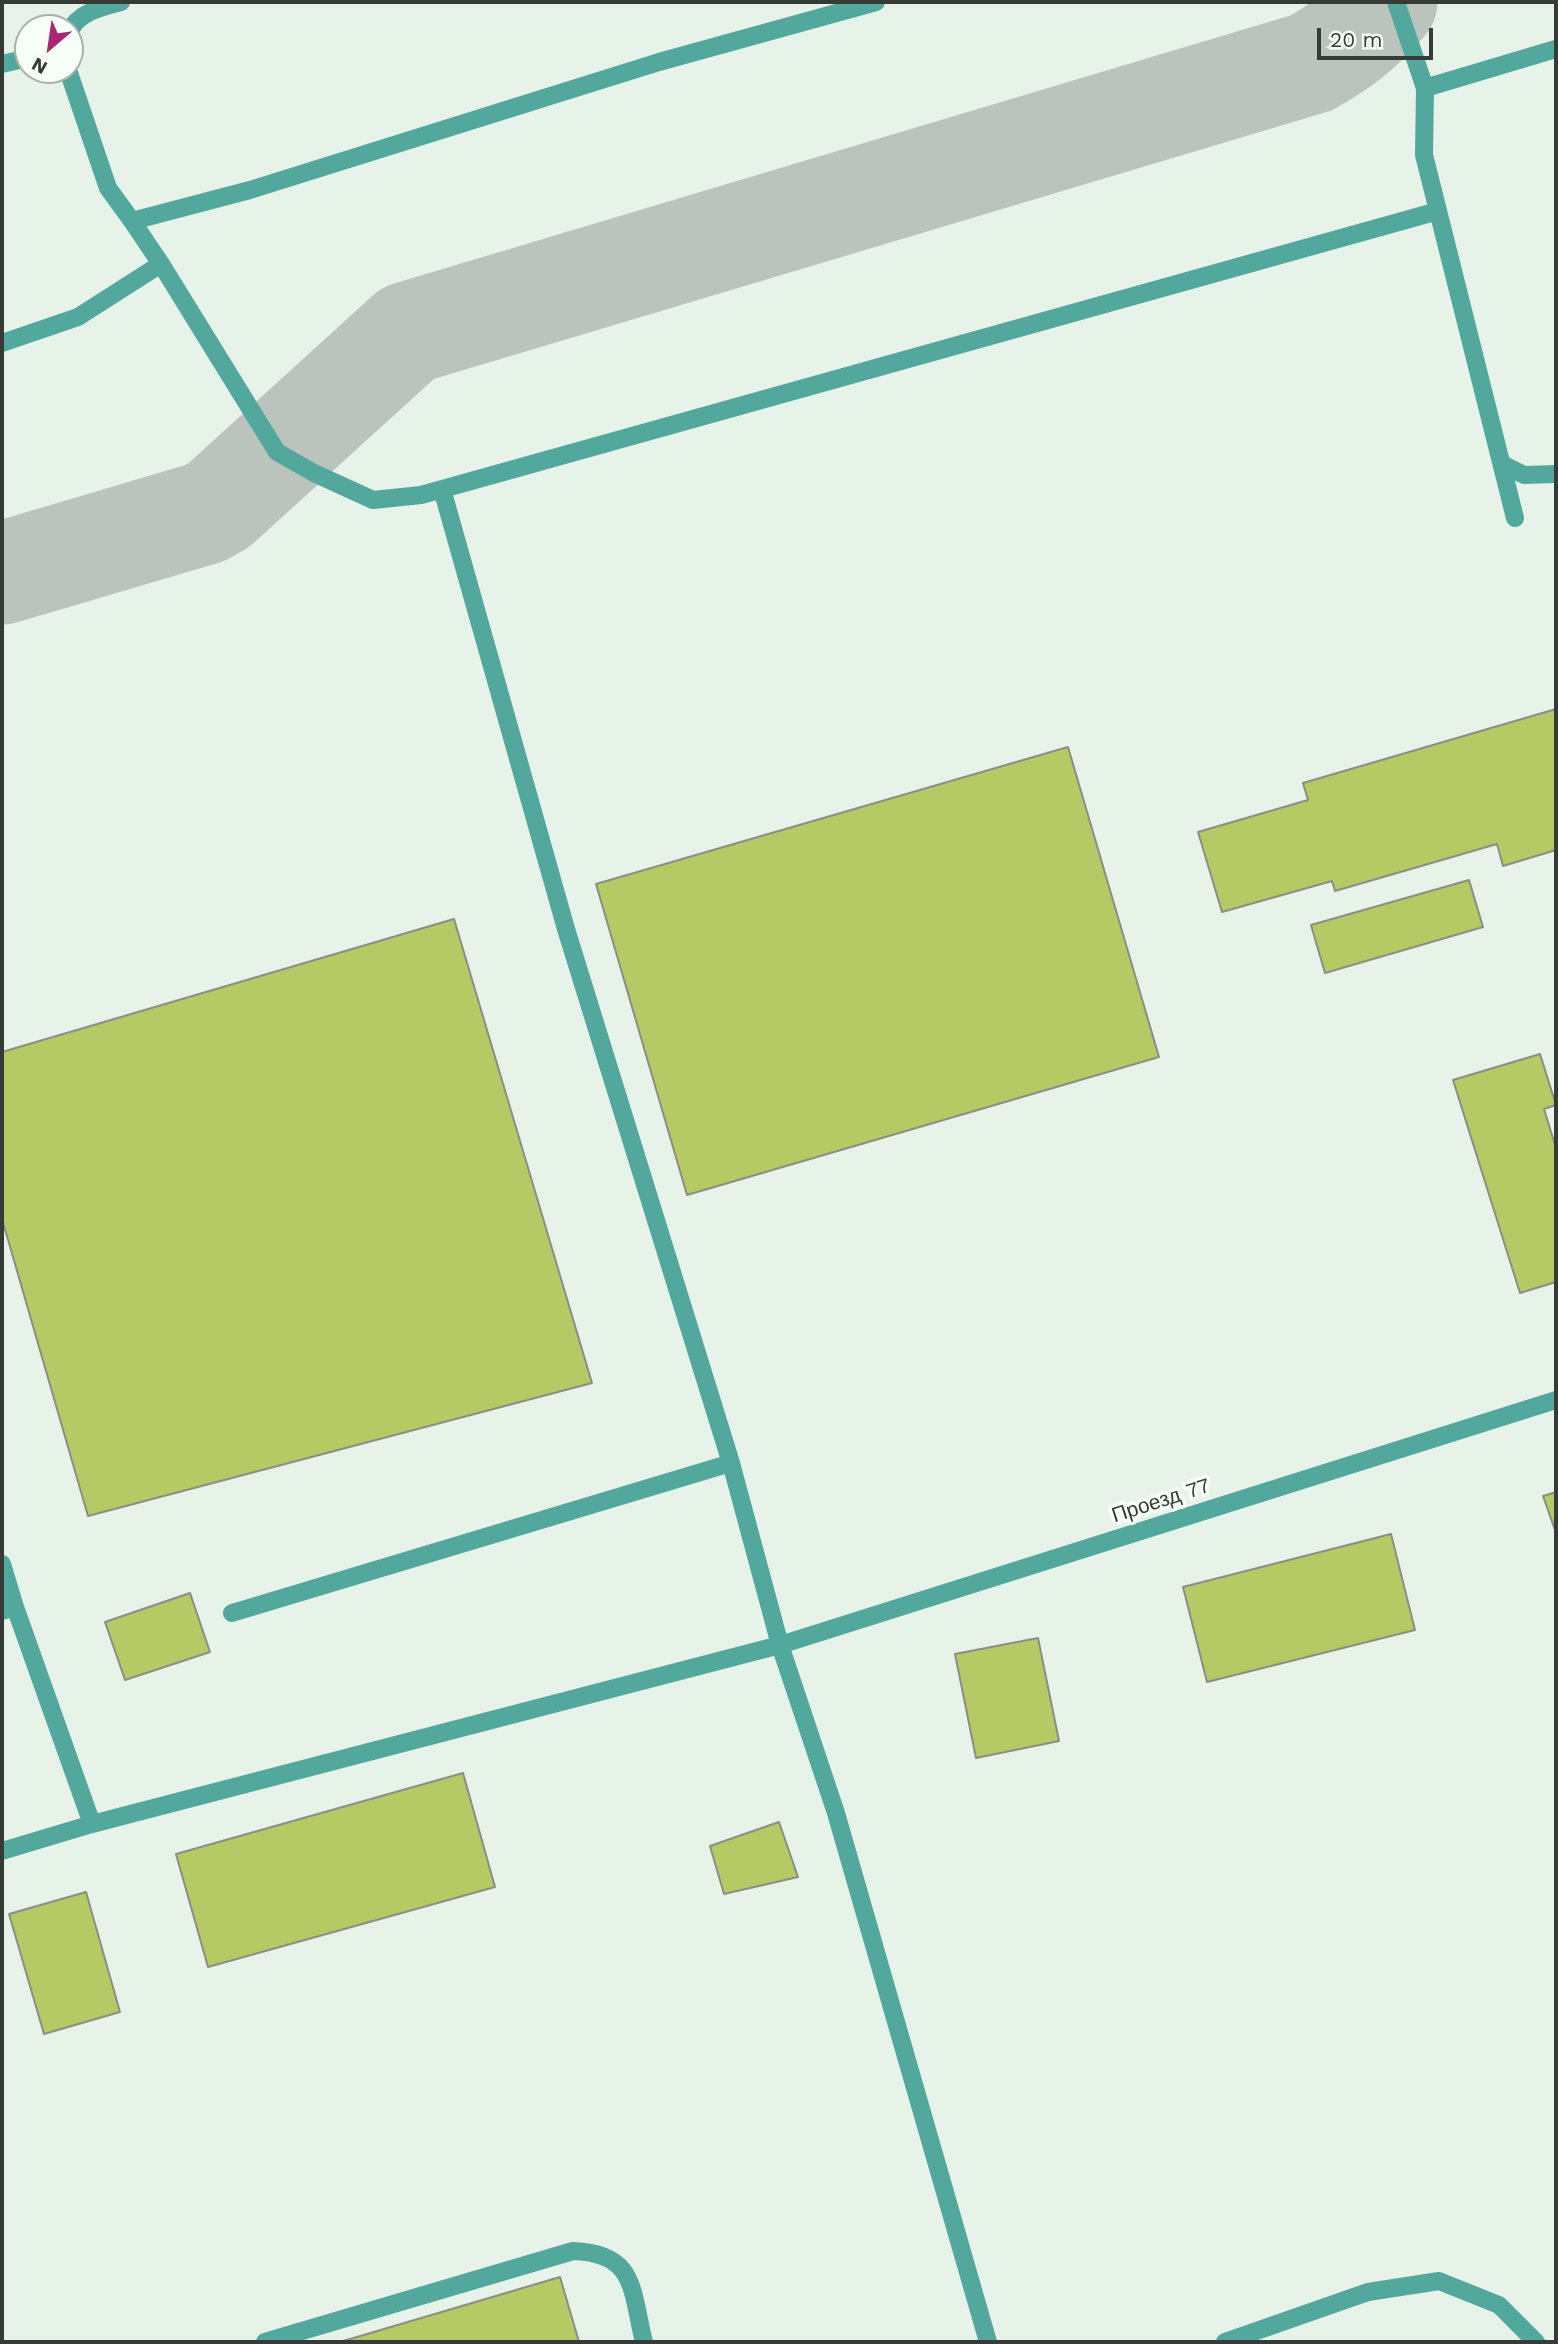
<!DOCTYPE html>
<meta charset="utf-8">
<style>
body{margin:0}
#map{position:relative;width:1558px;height:2344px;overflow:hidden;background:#e7f2e9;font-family:"Work Sans",sans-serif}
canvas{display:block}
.frame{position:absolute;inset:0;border:4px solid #373b38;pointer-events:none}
.north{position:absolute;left:14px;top:14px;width:70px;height:70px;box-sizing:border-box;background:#f6fff8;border:2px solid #aab1ab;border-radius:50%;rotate:209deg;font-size:19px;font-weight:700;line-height:28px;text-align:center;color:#373b38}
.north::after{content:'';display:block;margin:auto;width:24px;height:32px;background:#a92672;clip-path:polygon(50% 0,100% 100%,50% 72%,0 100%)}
.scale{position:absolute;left:1317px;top:28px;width:116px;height:32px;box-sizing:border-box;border:4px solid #373b38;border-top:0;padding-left:9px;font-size:21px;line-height:24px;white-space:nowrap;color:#373b38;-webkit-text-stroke:5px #f6fff8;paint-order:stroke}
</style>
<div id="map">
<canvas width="1558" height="2344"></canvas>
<div class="frame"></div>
<div class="north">N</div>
<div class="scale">20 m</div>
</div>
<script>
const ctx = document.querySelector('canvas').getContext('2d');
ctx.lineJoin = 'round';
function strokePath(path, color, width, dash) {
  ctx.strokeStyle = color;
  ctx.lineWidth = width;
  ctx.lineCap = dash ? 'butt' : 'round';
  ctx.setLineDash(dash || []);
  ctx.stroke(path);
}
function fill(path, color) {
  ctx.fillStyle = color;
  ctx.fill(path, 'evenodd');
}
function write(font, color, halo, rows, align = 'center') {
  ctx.font = font + ' "Work Sans",sans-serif';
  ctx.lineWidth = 7;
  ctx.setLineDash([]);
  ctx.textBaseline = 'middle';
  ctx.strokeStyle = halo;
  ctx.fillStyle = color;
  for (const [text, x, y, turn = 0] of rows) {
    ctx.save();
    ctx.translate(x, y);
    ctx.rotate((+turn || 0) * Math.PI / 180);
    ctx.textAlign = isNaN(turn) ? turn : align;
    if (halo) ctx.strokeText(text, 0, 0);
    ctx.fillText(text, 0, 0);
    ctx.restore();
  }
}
const taxiway = new Path2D(`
 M2,573l203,-60 14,-8 189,-172 903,-270c32,-18 51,-33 75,-61`);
const building = new Path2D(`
 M1556,709v141l-53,16 -6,-22 -162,47 -3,-10 -110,31 -24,-80 110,-32 -5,-17z
 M1068,747l91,310 -472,138 -91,-311z
 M1469,880l14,47 -158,46 -14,-48z
 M454,919l138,464 -504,133 -86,-297v-167z
 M1540,1054l16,51 -12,4 12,39v134l-36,11 -67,-213z
 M1556,1492v41l-13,-37z
 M1391,1534l24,96 -208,52 -24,-95z
 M190,1593l20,59 -85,28 -20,-58z
 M1038,1638l21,103 -83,17 -21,-104z
 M463,1773l32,114 -287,80 -32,-113z
 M779,1822l19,55 -74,17 -14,-48z
 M86,1892l34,120 -76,22 -35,-120z
 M560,2277l19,65h-239z`);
const minor = new Path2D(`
 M1396,2l29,86 -1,67 91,363
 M70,31c8,-19 33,-24 51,-29
 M2,64l26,-6
 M68,70l40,118 24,33 118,-31 409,-128 217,-60
 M1425,88l131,-39
 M132,221l29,43 116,188 37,21 59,27 48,-5 1017,-284
 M2,343l76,-26 83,-53
 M1502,464l22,11 32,-1
 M442,489l124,440 165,534 49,182 56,168 152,529
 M2,1564l13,43
 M2,1611l13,-4 77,217 688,-179 776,-245
 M232,1613l499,-150
 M2,1851l90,-27
 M265,2342l308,-91c64,2 58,40 71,91
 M1225,2342l143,-50 71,-11 60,24 37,37`);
const streetNames = [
 ["Проезд 77",1161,1501,-18]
];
strokePath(taxiway, '#bac4bc', 103);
fill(building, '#b5ca64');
strokePath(building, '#8b8e83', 2);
strokePath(minor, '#52a89c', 18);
write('21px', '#373b38', '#f6fff8', streetNames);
</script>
